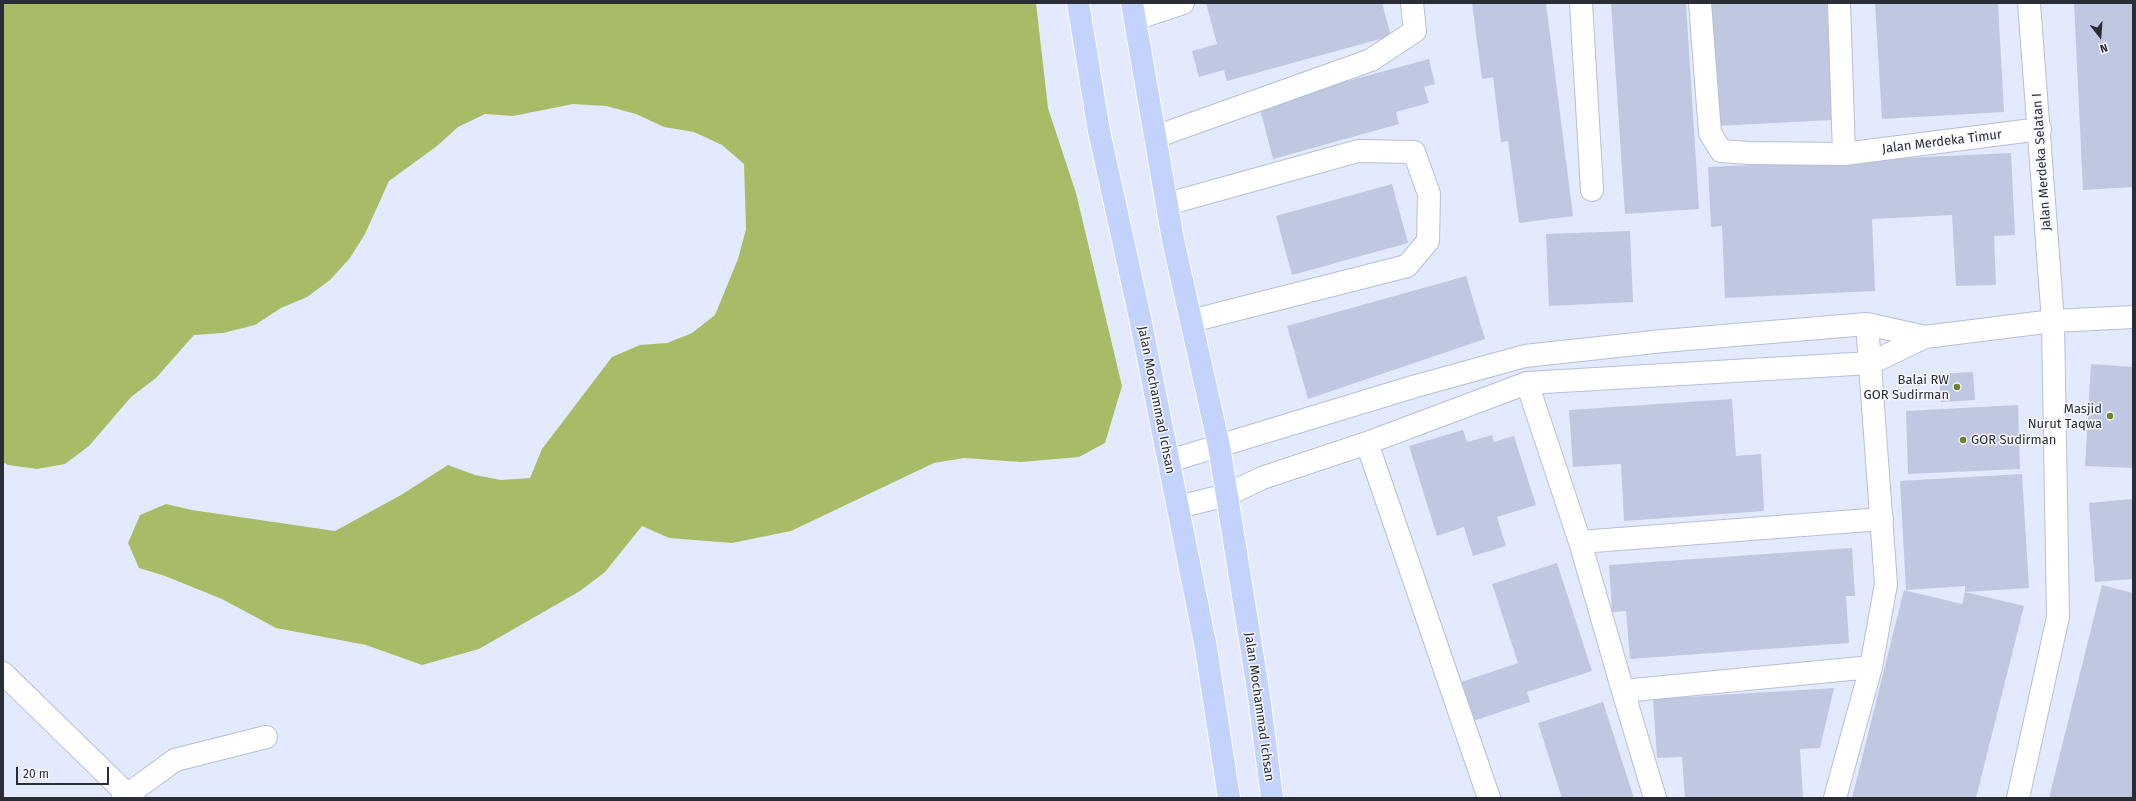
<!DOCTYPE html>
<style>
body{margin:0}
#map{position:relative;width:2136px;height:801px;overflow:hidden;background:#e3eafe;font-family:"Fira Sans",sans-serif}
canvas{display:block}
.frame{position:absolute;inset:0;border:4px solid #2a2d36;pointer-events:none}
.north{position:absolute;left:2080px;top:16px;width:40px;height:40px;-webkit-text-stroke:3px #f6f8fd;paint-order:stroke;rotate:163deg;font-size:11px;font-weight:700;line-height:16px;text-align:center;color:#2a2d36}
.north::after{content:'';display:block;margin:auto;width:14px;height:18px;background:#2a2d36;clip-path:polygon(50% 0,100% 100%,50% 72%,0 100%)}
.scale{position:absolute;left:16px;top:767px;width:93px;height:18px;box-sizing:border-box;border:2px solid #2a2d36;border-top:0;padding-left:5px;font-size:12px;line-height:14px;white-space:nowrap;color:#2a2d36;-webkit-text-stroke:3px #f6f8fd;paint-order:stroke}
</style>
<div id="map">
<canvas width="2136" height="801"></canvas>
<div class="frame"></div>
<div class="north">N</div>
<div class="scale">20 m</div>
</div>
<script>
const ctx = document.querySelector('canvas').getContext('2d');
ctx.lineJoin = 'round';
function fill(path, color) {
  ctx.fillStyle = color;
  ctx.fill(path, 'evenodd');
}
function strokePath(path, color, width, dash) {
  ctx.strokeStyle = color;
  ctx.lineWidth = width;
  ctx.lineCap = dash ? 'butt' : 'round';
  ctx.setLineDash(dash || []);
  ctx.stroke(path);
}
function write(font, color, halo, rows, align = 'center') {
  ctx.font = font + ' "Fira Sans",sans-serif';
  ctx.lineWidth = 3;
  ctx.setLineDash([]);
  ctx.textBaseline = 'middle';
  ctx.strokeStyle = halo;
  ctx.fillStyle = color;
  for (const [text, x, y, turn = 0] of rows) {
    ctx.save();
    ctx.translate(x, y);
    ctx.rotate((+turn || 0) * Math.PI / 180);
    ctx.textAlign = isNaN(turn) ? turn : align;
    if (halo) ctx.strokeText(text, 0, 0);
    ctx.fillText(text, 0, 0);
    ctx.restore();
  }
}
const forest = new Path2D(`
 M3,3h1033l12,105 28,85 46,193 -17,57 -26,14 -58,5 -57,-4 -30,5 -143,68 -59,12 -63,-5 -27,-12 -37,46 -25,19 -101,58 -57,16 -56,-20 -90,-17 -54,-29 -57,-23 -26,-8 -11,-25 12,-28 26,-11 26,6 143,21 66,-36 47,-30 27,10 26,5 29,-2 12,-29 70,-92 28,-12 27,-2 25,-10 23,-18 23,-56 8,-30 -2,-65 -22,-19 -28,-13 -30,-5 -28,-13 -30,-8 -33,-2 -60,12 -28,-2 -27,13 -21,19 -48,35 -24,53 -15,24 -20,22 -23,17 -26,11 -26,17 -32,8 -29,2 -38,43 -25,19 -42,49 -24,18 -28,5 -29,-4 -5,-3z`);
const building = new Path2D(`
 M1206,3h176l9,33 -164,45 -3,-11 -25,7 -7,-26 25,-7z
 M1472,3h74l27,213 -54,7 -11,-82 -7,1 -8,-65 -11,2z
 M1611,3h75l13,206 -74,5z
 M1710,3h117l5,117 -116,6z
 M1875,3h123l6,109 -122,7z
 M2074,3h59v184l-50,3z
 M1429,59l6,25 -11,3 5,16 -33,9 3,12 -126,35 -14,-54z
 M2011,153l4,82 -21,1 2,49 -40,1 -4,-71 -80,4 3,72 -150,7 -3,-72 -11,1 -3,-60z
 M1392,184l16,59 -116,32 -16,-59z
 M1630,231l3,71 -84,4 -3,-72z
 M1466,276l19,63 -177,60 -21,-73z
 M2091,364l42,3v101l-48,-2z
 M1973,372l2,28 -34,2 -2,-28z
 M1732,399l4,57 25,-2 3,57 -140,10 -3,-57 -48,3 -4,-57z
 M2018,405l2,64 -112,5 -2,-63z
 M1463,430l4,12 25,-7 2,7 20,-6 22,69 -39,12 9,29 -33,10 -9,-29 -27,9 -28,-90z
 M2022,474l7,114 -64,4v-6l-59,4 -6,-109z
 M2133,499v80l-38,3 -6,-79z
 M1852,548l3,48h-9l3,47 -219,16 -4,-48 -14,1 -3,-47z
 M1557,563l35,108 -65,21 3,10 -63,21 -12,-39 63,-21 -26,-79z
 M2102,585l31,8v205h-84z
 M1904,590l58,14 3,-12 59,14 -48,192h-124z
 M1834,688l-14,60 -20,1 3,49h-118l-3,-41 -25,1 -4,-59z
 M1603,702l31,96h-72l-24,-75z`);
const minor = new Path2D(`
 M1581,3l11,187
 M1700,3l10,130 11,18 29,2 94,1 196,-25
 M1839,3l5,151
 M1135,19l48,-16
 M1155,137l216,-77 44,-29 -3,-28
 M1167,204l191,-53 56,1 15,42 -1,47 -21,25 -216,55
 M1527,383l53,159
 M1367,443l122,355
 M1169,461l247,-75 109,-30 138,-15 204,-17 58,13
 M1178,507l49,-12 35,-17 105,-35 160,-60 344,-20 54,-26 128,-16 80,-4
 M1871,667l-248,24 -43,-149 302,-23
 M3,673l125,122
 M1623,691l32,107
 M123,798l52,-38 91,-23
 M1835,798l36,-131 15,-83 -19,-260
 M2018,798l40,-181 -5,-296 -24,-318`);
const major = new Path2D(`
 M1078,3l21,128 41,187 66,330 23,150
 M1132,3l41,237 46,206 40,250 13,102`);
const markers = [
 [1957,387,4,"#708231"],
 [2110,416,4,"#708231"],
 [1963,440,4,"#708231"]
];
const streetNames = [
 ["Jalan Merdeka Timur",1942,142,-7],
 ["Jalan Merdeka Selatan I",2042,162,-94],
 ["Jalan Mochammad Ichsan",1156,400,79],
 ["Jalan Mochammad Ichsan",1259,707,82]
];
const poiNames = [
 ["Balai RW",1949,380],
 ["GOR Sudirman",1949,395],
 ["Masjid",2102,409],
 ["Nurut Taqwa",2102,424],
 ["GOR Sudirman",1971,440,"left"]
];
fill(forest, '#a8bc68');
fill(building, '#bfc8e0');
strokePath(minor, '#b6bfd7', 24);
strokePath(major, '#fff', 24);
strokePath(minor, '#fff', 22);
strokePath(major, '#c4d3fd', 22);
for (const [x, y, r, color] of markers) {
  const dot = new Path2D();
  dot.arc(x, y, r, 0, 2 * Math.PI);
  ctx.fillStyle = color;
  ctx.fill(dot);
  strokePath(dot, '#f6f8fd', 1.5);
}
write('13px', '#2a2d36', '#f6f8fd', streetNames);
write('13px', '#2a2d36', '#f6f8fd', poiNames, 'right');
</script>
